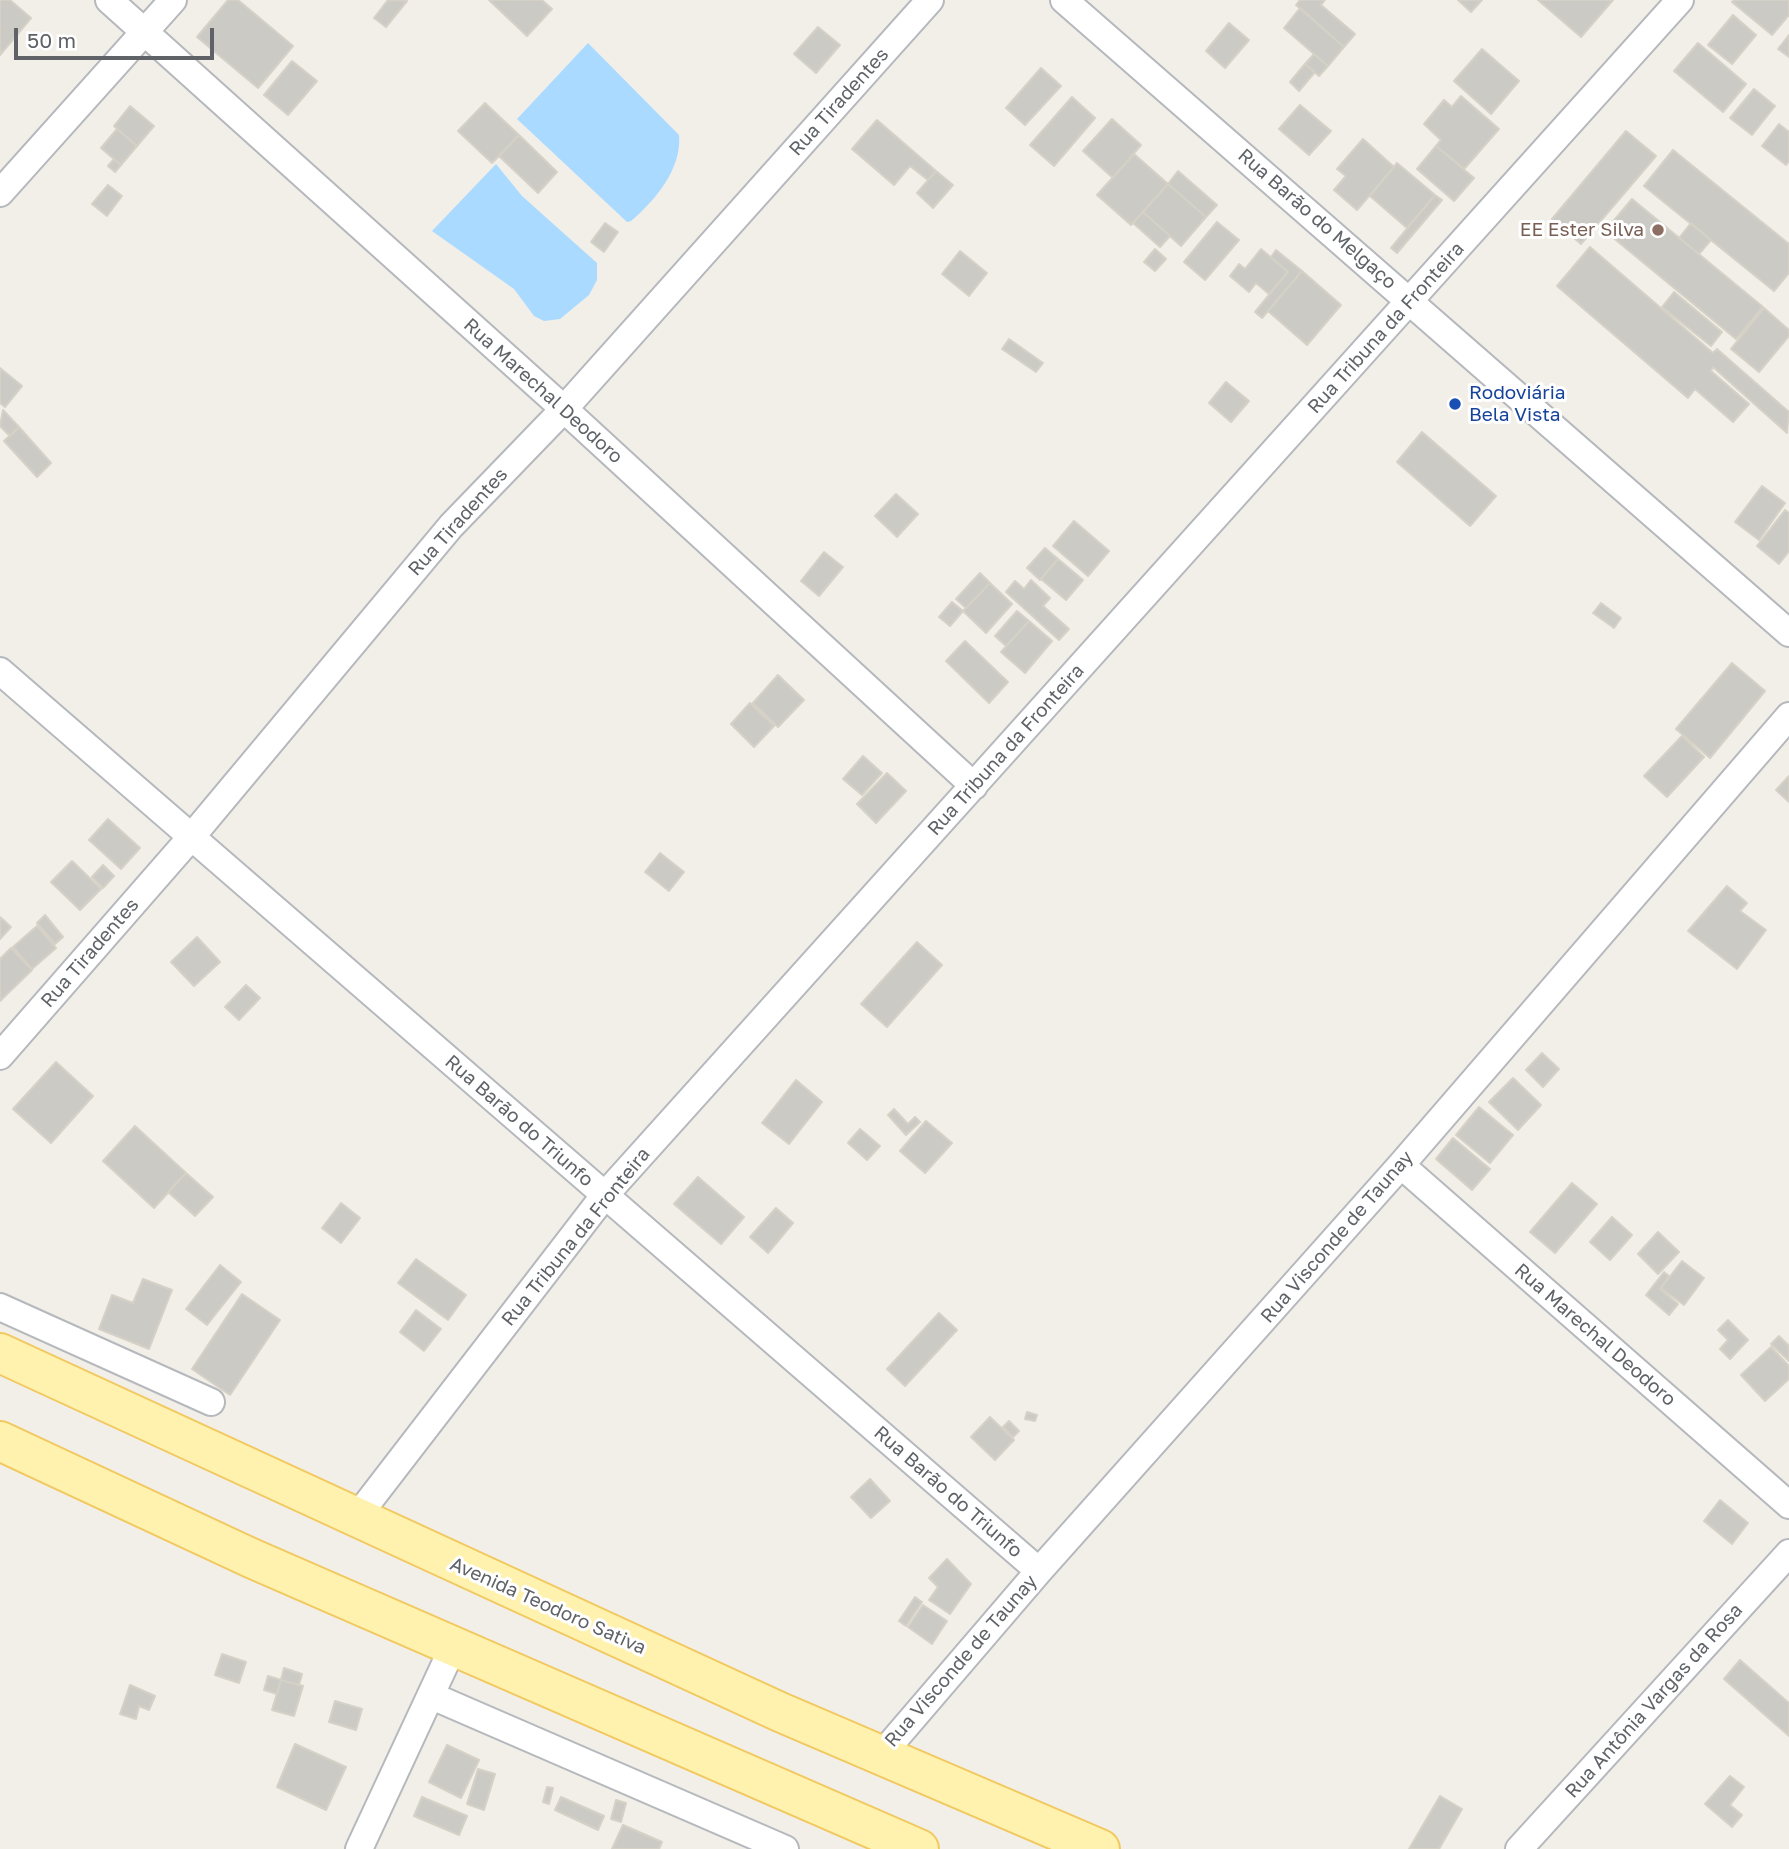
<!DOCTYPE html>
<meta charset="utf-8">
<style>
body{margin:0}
#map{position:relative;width:1789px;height:1849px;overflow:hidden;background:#f1efe8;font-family:"Golos Text",sans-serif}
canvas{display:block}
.scale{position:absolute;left:14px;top:28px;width:200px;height:32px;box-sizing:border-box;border:4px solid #5f6368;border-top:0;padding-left:9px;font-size:21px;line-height:24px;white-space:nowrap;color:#5f6368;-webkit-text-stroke:5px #fff;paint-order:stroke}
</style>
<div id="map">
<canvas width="1789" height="1849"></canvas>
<div class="scale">50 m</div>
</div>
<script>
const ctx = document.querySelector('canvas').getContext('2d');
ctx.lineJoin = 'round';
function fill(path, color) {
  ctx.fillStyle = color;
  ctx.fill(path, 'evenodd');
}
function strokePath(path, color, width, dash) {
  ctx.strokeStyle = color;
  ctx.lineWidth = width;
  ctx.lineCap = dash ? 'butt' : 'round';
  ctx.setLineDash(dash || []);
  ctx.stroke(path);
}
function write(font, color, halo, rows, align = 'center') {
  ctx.font = font + ' "Golos Text",sans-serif';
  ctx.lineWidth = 6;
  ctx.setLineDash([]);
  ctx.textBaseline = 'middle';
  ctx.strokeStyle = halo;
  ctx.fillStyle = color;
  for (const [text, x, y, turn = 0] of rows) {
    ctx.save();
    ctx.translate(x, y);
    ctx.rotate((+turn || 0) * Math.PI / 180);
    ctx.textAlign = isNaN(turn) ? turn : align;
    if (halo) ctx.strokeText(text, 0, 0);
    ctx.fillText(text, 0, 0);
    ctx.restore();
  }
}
const water = new Path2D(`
 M588,43l91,92c3,33 -23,65 -48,86l-4,1 -110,-103z
 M496,164l26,32 75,67v17l-8,15 -29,24 -16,2 -10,-5 -20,-27 -82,-58z`);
const building = new Path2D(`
 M0,0h10l21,18 -31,37z
 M228,0h10l55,46 -35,42 -61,-51z
 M388,0l19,1 -21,26 -12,-9z
 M489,0h53l10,9 -25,27z
 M1300,0h25l-4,5 34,29 -11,13 -48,-42z
 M1458,0h24l-11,12z
 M1538,0h75l-32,37z
 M1734,0h55v15l-17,20 -40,-33z
 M1300,8l44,39 -16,19 -44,-38z
 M1733,15l23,20 -24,29 -24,-19z
 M1229,23l20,17 -24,28 -19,-17z
 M818,27l22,18 -24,28 -22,-19z
 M1789,35v22l-11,-8z
 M1698,43l48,41 -23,28 -49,-41z
 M1482,49l37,32 -28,33 -37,-33z
 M1314,54l14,12 -9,10 -14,-12z
 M292,61l25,20 -29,34 -24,-20z
 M1305,64l10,8 -16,19 -9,-9z
 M1041,68l20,18 -36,39 -19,-17z
 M1754,89l21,17 -23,29 -22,-17z
 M1461,96l38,33 -35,40 -28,-23 5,-6 -17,-16 20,-24 8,7z
 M1072,97l23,21 -41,48 -24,-21z
 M485,103l34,32 -27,28 -34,-32z
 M1300,105l31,26 -22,24 -30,-26z
 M130,106l24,20 -17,20 -23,-20z
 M1112,119l29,26 -28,33 -30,-27z
 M877,120l59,51 -8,9 -18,-14 -16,19 -42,-36z
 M1779,124l10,8v29l-3,4 -24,-19z
 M117,129l20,17 -16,19 -20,-17z
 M1626,131l30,25 -75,88 -29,-25z
 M519,135l38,37 -19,21 -39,-37z
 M1363,139l31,28 -37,43 -23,-20 12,-14 -9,-7z
 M1436,146l38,32 -20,23 -37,-32z
 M1673,150l116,94v29l-15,18 -130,-105z
 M1134,154l34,30 -37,41 -34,-30z
 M114,159l7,6 -6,7 -7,-6z
 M1397,163l38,32 -28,33 -37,-32z
 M936,171l17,14 -20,23 -16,-15z
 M1178,171l39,34 -11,12 -38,-33z
 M1168,184l38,33 -25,29 -38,-34z
 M108,185l14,11 -15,20 -15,-12z
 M1435,195l7,5 -45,53 -6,-5z
 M1632,199l131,108 -27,32 -131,-108z
 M1143,212l27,24 -10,11 -27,-24z
 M1217,222l22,18 -34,40 -21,-18z
 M605,223l13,9 -14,20 -13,-10z
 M1691,223l20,17 -12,14 -20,-16z
 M1590,247l123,106 4,-4 72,63 -2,21 -74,-66 -2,4 38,33 -16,18 -38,-33 -7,9 -131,-112z
 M1155,249l11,10 -11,12 -11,-9z
 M1261,249l27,23 -19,22 -13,-11 -7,9 -19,-16 9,-12 6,5z
 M1276,250l26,21 -40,47 -7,-6 33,-40 -17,-15z
 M960,251l27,22 -18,23 -27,-22z
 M1302,271l39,34 -34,40 -39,-34z
 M1674,292l48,40 -11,14 -49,-39z
 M1764,308l25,22v6l-30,36 -28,-23z
 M1009,339l34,24 -7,9 -34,-23z
 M0,368l22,18 -17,21 -5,-4z
 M1226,382l23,19 -18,21 -22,-19z
 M3,410l16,17 -9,9 -10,-10z
 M19,427l32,36 -14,14 -33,-36z
 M1422,432l74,64 -26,30 -73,-64z
 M1762,486l23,17 -26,37 -24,-18z
 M896,494l22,20 -21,23 -22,-21z
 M1785,510l4,3v38l-10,13 -22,-18z
 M1074,521l35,30 -21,25 -35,-30z
 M1045,548l13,11 -18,21 -13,-12z
 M824,552l19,15 -24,29 -18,-15z
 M1058,559l25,21 -17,20 -25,-21z
 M980,573l10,10 -24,25 -10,-9z
 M1031,580l19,18 -7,8 26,23 -10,11 -53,-48 9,-11 9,8z
 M990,583l22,21 -26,29 -23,-22z
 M952,602l11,9 -13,15 -11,-9z
 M1601,603l20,15 -7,10 -21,-15z
 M1017,611l12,10 -23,25 -11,-10z
 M1029,621l23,20 -27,32 -24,-21z
 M965,641l43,41 -19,21 -43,-42z
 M1732,663l33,28 -55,67 -34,-29z
 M778,675l26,25 -26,27 -25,-24z
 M750,703l24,23 -20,21 -23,-23z
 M1682,736l22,21 -37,40 -23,-21z
 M863,756l19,17 -20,22 -19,-16z
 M887,773l19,18 -30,32 -19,-19z
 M1789,776v26l-13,-12z
 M108,819l32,29 -19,21 -32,-29z
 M660,853l24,19 -15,19 -24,-19z
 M72,861l29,28 -21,21 -29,-28z
 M103,865l11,11 -11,12 -11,-11z
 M1727,886l20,17 -7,8 26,19 -29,39 -49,-38z
 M45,915l18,22 -8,7 -18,-21z
 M0,917l11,10 -11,12z
 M37,926l19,22 -24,21 -19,-22z
 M197,937l23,25 -26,24 -23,-24z
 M917,942l25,23 -55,62 -26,-23z
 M11,948l21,22 -32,31v-42z
 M246,985l14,13 -21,22 -14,-13z
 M1542,1053l17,16 -16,18 -17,-17z
 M56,1062l37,34 -42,47 -38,-34z
 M1513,1078l28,27 -23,25 -29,-28z
 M796,1080l26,22 -33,42 -27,-21z
 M1479,1107l34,28 -23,28 -34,-28z
 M894,1109l14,15 7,-7 5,5 -14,13 -18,-20z
 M926,1121l26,22 -27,30 -25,-22z
 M135,1126l51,47 -32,35 -51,-47z
 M860,1129l20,17 -13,14 -19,-17z
 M1453,1138l37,31 -18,21 -36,-31z
 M186,1173l27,24 -18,19 -27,-24z
 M698,1177l46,40 -23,27 -47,-40z
 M1572,1183l25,21 -42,49 -25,-21z
 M341,1203l19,15 -19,25 -19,-15z
 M776,1208l17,15 -25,30 -18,-16z
 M1612,1217l20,18 -22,25 -20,-18z
 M1658,1232l21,20 -21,22 -20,-20z
 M416,1259l50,36 -18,25 -50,-37z
 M1682,1261l22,17 -20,27 -23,-17z
 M220,1265l21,17 -34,43 -21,-16z
 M1664,1272l5,4 -9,13 18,15 -9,11 -23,-20z
 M143,1279l29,11 -23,59 -50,-20 13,-34 21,8z
 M242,1294l38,26 -50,75 -38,-26z
 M416,1310l25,19 -17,22 -24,-19z
 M939,1313l18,17 -52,56 -18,-17z
 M1728,1320l20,20 -18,19 -10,-10 8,-9 -10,-10z
 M1779,1336l10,10v15l-18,-17z
 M1771,1347l18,19v13l-24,22 -24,-26z
 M1027,1412l10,3 -2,6 -10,-2z
 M990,1417l24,23 -19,20 -24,-23z
 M1009,1421l10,10 -6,6 -10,-10z
 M870,1479l20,22 -19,17 -20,-21z
 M1720,1500l28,23 -16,21 -28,-23z
 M947,1559l24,25 -21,30 -21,-14 9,-13 -9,-9z
 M915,1597l7,5 -16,24 -7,-5z
 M923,1605l24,16 -15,23 -24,-17z
 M222,1654l24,8 -7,21 -24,-8z
 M1740,1660l49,43v33l-65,-57z
 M284,1668l18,6 -3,11 -18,-5z
 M268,1676l13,4 -4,14 -13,-4z
 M281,1680l22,6 -9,30 -22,-6z
 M130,1685l25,11 -6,14 -10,-4 -3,13 -16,-5z
 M335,1701l27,8 -6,21 -27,-8z
 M295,1744l51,23 -20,43 -49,-23z
 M447,1745l32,15 -18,38 -32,-16z
 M478,1769l17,5 -11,36 -17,-6z
 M1730,1776l14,11 -14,18 12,10 -10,12 -27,-23z
 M547,1787l6,1 -4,16 -6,-2z
 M1440,1796l22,13 -23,40h-30z
 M422,1797l45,19 -8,19 -45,-19z
 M561,1797l43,19 -6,14 -43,-20z
 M616,1800l10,3 -5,19 -10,-3z
 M623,1825l39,17 -3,7h-47z`);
const street = new Path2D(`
 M109,0l455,409 410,377
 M1064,0l725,633
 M0,193l173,-193
 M0,671l1039,900
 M0,1056l193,-221 258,-309 113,-117 366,-409
 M1401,1165l388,340
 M0,1307l211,95
 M356,1518l248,-322 1076,-1196
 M432,1696l353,153
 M882,1754l157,-183 362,-406 388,-449
 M359,1849l95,-204
 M1519,1849l270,-296`);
const primary = new Path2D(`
 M0,1353l780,359 320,137
 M0,1441l251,117 668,291`);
const markers = [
 [1658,230,7,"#8d6e63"],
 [1455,404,7,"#1a4fb4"]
];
const streetNames = [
 ["Rua Tiradentes",839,102,-48],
 ["Rua Barão do Melgaço",1317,219,41],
 ["Rua Tribuna da Fronteira",1386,328,-48],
 ["Rua Marechal Deodoro",543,391,42],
 ["Rua Tiradentes",458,522,-48],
 ["Rua Tribuna da Fronteira",1006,750,-48],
 ["Rua Tiradentes",90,953,-49],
 ["Rua Barão do Triunfo",519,1121,41],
 ["Rua Tribuna da Fronteira",576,1237,-51],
 ["Rua Visconde de Taunay",1337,1237,-49],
 ["Rua Marechal Deodoro",1595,1335,41],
 ["Rua Barão do Triunfo",948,1492,41],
 ["Avenida Teodoro Sativa",548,1606,24],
 ["Rua Visconde de Taunay",961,1661,-49],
 ["Rua Antônia Vargas da Rosa",1654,1701,-48]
];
const educationNames = [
 ["EE Ester Silva",1644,230]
];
const transitNames = [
 ["Rodoviária",1469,393],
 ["Bela Vista",1469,415]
];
fill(water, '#aadaff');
fill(building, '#cccac5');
strokePath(building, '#d6d1c6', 2);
strokePath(street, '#b5b8bc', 30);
strokePath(primary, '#f2c960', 42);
strokePath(street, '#fff', 26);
strokePath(primary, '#fff2af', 38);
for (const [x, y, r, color] of markers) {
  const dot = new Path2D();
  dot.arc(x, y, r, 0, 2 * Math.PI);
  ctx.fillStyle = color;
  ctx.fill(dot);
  strokePath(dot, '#fff', 2.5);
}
write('19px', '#5f6368', '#fff', streetNames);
write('19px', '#785e54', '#fff', educationNames, 'right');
write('19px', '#164399', '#fff', transitNames, 'left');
</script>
